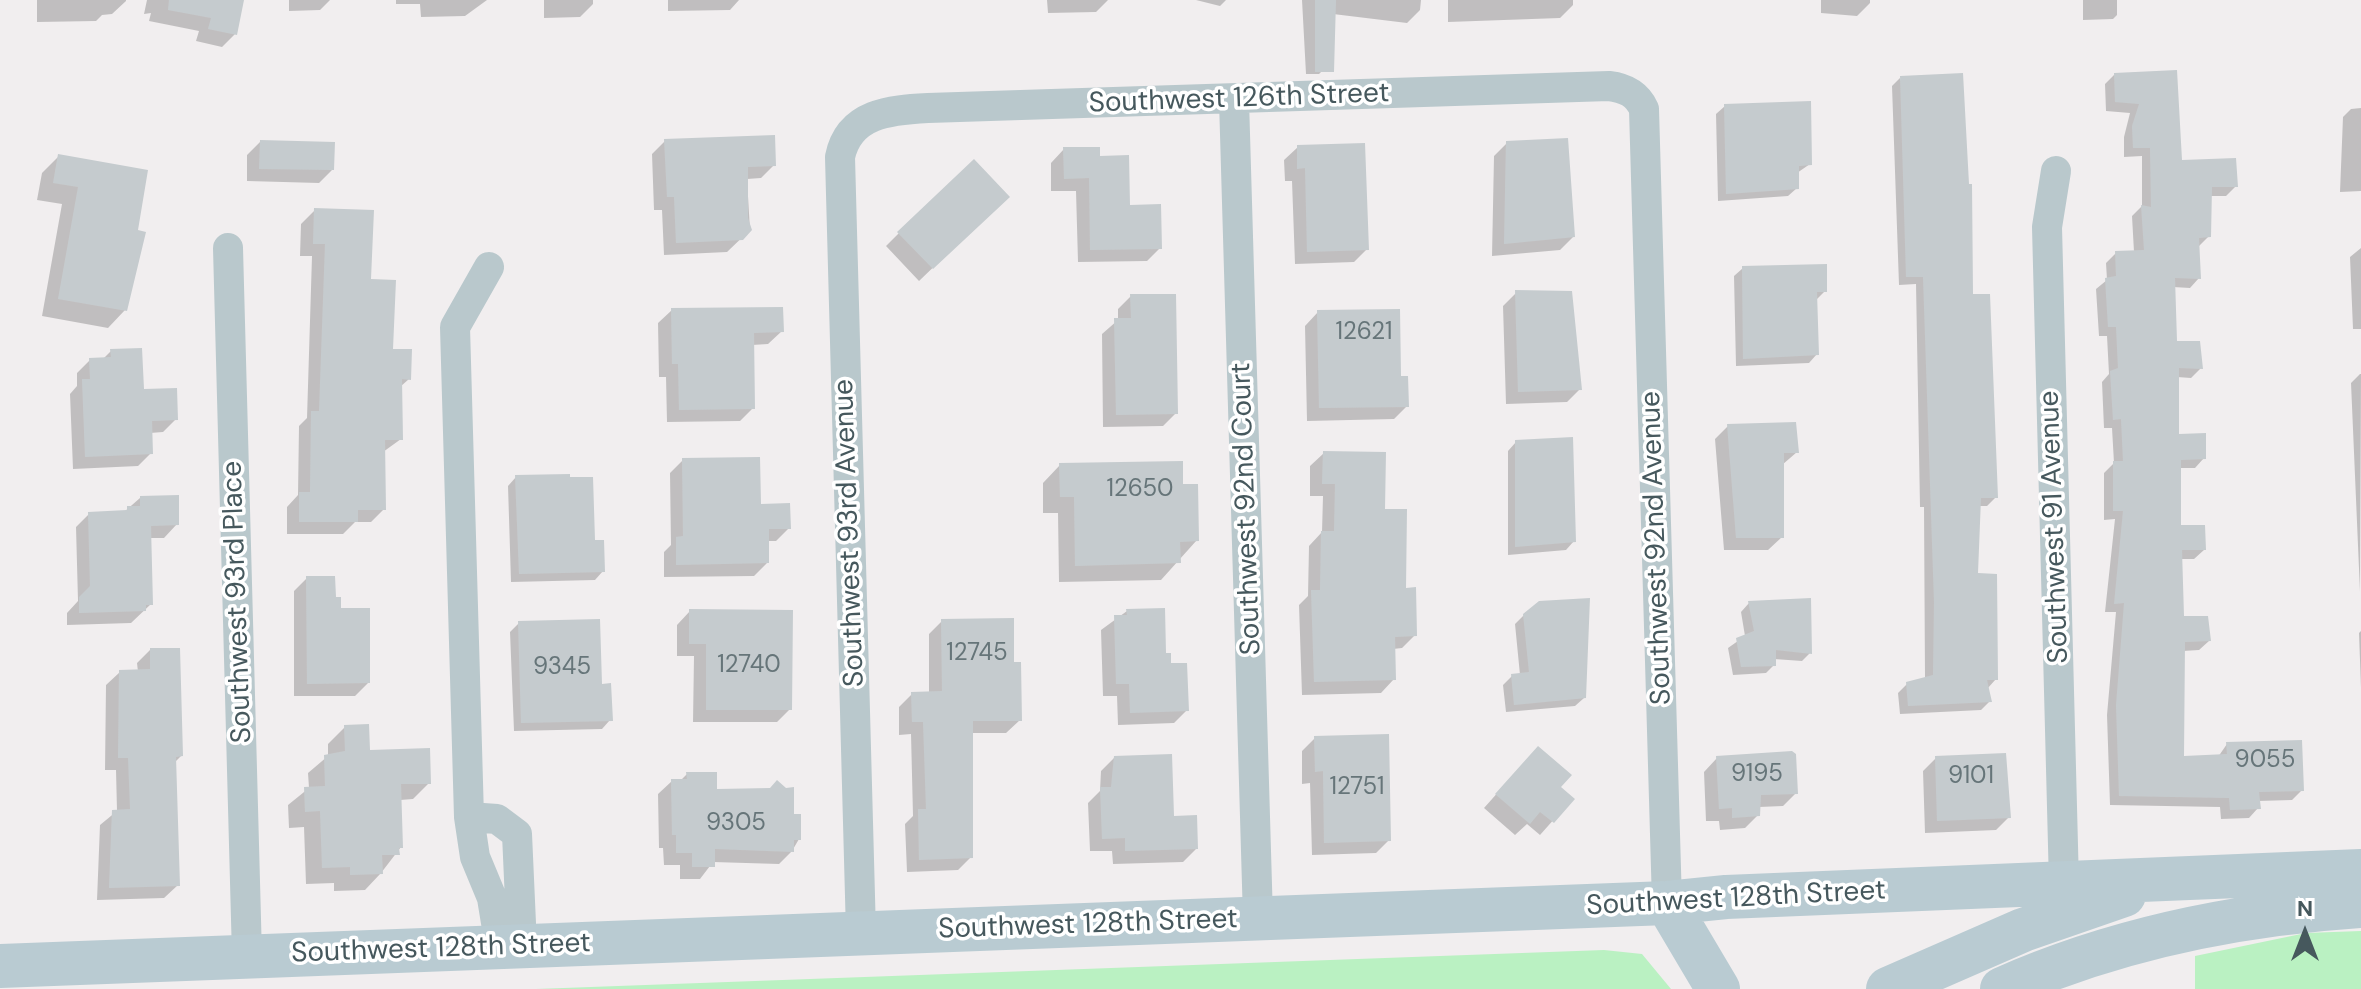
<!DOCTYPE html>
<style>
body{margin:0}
#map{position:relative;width:2361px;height:989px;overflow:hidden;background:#f1eeef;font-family:"DM Sans",sans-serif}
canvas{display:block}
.north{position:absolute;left:2265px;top:893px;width:80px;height:80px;-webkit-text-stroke:6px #fff;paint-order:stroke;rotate:0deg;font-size:22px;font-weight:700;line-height:32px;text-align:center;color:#46585d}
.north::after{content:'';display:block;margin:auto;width:28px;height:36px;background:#46585d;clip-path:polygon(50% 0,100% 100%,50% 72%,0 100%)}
</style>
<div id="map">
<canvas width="2361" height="989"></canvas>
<div class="north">N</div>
</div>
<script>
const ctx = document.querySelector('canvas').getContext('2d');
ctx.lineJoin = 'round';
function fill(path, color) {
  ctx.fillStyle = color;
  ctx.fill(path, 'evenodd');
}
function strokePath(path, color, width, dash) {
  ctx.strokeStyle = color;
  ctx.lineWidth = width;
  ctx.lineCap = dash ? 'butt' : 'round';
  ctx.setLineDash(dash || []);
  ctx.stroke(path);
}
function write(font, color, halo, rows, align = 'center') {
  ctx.font = font + ' "DM Sans",sans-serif';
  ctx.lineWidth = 7;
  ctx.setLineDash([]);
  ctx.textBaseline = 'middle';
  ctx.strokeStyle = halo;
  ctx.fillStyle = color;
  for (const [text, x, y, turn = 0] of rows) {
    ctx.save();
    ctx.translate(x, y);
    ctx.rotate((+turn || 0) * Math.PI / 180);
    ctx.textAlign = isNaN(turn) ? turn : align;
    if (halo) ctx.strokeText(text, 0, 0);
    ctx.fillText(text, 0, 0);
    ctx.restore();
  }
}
const green = new Path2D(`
 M2361,931v58h-166v-33l111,-23z
 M1604,950l38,4 29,35h-1135z`);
const shadow = new Path2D(`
 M7,0h119v1l-14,13 -10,1 -6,6 -59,1v-22z
 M147,0h95l-7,34 -13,13 -26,-6 3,-10 -50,-10 2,-8 -7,1z
 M289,0h41l-10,10 -31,1z
 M396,0h91l-22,16 -44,1 -1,-13h-24z
 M544,0h49v4l-13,13 -36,1z
 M668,0h71l-9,10 -62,1z
 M1047,0h61l-12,12 -48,1z
 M1196,0h30l-6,6z
 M1302,0h119l-1,10 -13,13 -74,-9 -1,47 -13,13h-13z
 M1448,0h125v5l-13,13 -112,4z
 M1821,0h49v3l-13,13 -36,-3z
 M2083,0h34v15l-4,4 -30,1z
 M2176,72l4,90 56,24 -10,10h-17v40l-10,10v32l-9,10 -17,-1 2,57 26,24 -10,10 -14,-1v59l27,22 -9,10h-16v59l25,23 -10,9h-13l1,59 27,23 -10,9 -16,1 -1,107 36,-1 9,-13 75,46 -10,10 -34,1v7l-9,10 -28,1 -1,-12 -110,-2 -3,-90 9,-103h-11l10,-93 -11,1v-47l10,-10 -2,-35h-8l-2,-46 7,-8 -2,-38h-8l-3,-47 11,-9 -1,-17 10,-10 18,-1 -2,-36 10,-10v-50l-18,1v-20l6,-24 -24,-2 -1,-27 9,-9z
 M1900,78l71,219 25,200 -9,9h-9l-2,69 20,104 -9,10 3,12 -9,9 -81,4 -2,-21 9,-9 18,-5 -1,-172h-4l-4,-223 -17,1 -7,-199z
 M1725,106l85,58 -13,9v15l-9,8 -70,5 -2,-87z
 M2361,108v83l-21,1 3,-75 8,-8z
 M665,141l109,24 -13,13 -14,1 3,51 -23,22 -63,3 -2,-45h-8l-2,-56z
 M260,142l72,28 -13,13 -72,-2v-26z
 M1507,143l66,94 -13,13 -68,6 2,-100z
 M1298,147l69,102 -13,13 -59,2 -3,-83h-7l-1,-21z
 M1064,149l34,9 30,49 32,41 -13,13 -69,1 -2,-71h-25v-28z
 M59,156l87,15 -21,139 -17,18 -66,-12 20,-112 -25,-4 5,-27z
 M994,209l-75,72 -33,-35 13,-13z
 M315,210l54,71 22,69 18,29 -9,8 1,52 -18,13 1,57 -13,13h-16l-12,12h-56v-27l11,-12 1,-69 8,-8 5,-162h-12l1,-32z
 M2361,248v81h-8l-3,-72z
 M1743,268l82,23 -10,10 2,53 -8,9 -73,3 -2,-90z
 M1516,293l64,96 -13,13 -61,2 -3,-98z
 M1131,296l45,117 -13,13 -60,1 -1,-93 16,-14v-11z
 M672,310l110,21 -14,13 -16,1 1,63 -13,13 -73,1 -1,-45h-7l-1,-54z
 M1318,312l81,66 8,28 -13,13 -87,2 -2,-95z
 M111,351l32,40 33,28 -13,13 -13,1 1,20 -13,13 -65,3 -3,-75 7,-8v-13l13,-13 13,-1z
 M2360,374h1l-1,218 -9,-209z
 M1728,426l69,26 -15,13v72l-14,13h-44l-9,-111z
 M1516,442l58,99 -8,9 -58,5v-104z
 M1324,453l59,58 32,124 -13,13 -9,1 1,30 -13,14 -79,2 -3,-90 9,-9 1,-50 13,-14 1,-36h-13v-30z
 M683,460l76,46 30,22 -13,13h-9v22l-13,13 -90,1v-25l7,-7 -1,-72z
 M1060,465l121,21 16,54 -36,40 -102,2 -1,-69h-15v-30z
 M516,477l77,65 10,29 -8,9 -84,2 -3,-96z
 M140,498l37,26 -13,14h-15l2,66 -20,19 -64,2v-12l11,-12 -2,-74 13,-13 35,-2z
 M307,578l27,21 5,11 29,73 -13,13h-61v-105z
 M1749,603l61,50 -8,8 -28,-2v6l-8,8 -33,2 -5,-27 17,-12 -4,-24z
 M690,611l100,98 -13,13h-84l1,-66h-17v-31z
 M1127,611l42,55 18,44 -13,13 -56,2 -1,-29h-14l-2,-66z
 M1524,615l60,83 -9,8 -69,6 -3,-27 9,-9 8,-1 -5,-51z
 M942,621l70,43 8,56 -14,13h-35v124l-13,13 -51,2 -2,-48 8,-8 -2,-82 -12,1v-28l13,-13h17v-60z
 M519,623l81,63 10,34 -8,9 -88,2 -4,-99z
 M2361,631v57l-2,-55z
 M150,650l31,106 -7,7 4,122 -14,13 -67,2 3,-75 17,-14 -1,-41h-11l1,-85 14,-13h18l-1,-9z
 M345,727l23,25 61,31 -16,16 -13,1 1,47 -20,26 -16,17 -31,1v-8l-28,1 -2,-57 -15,1 -1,-23 21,-17 -1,-15 20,-17v-12z
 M1315,738l74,102 -13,13 -64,2 -2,-72 -8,1v-33z
 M1114,758l82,91 -13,13 -70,2 -1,-13h-22l-2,-48 12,-12 1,-20z
 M1717,758l79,35 -13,13 -24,1 -1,8 -13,13 -25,2 -1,-9h-13l-2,-49z
 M1936,758l73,59 -13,13 -71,3 -2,-62z
 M1525,762l47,37 -32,36 -13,-11 -12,11 -31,-27z
 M687,774l28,17 77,25 7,23 -7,12 -13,13 -66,-2 -13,17h-20v-14h-16l-1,-17h-4l-1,-54 14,-13h8z`);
const building = new Path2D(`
 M169,0h75l-7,35 -29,-6 3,-11 -43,-8z
 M1315,0h21l-2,72h-19z
 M2177,70l5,90 54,-2 2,29h-26l-1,50 -12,1 2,41 -26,-1 2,63h23l3,28 -24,-1v66l27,-1v26l-25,1v65h24l1,25h-24l2,66h24l3,25 -26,1 -1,114 43,-2 -1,-12 76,-2 2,51 -45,1 2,17 -31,1 -1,-12 -110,-2 -3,-91 8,-102 -10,1 9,-93h-10v-50h10l-2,-42 -8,1 -3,-49 8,-3 -2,-41h-8l-3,-49 11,-2 -1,-25 29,-1 -3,-45 10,2 -1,-59h-17l-1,-22 7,-22 -24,-2 -1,-29z
 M1963,73l6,111h3l1,110h17l8,204h-17l-3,75 19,1 1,106h-11l5,22 -84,4 -2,-24 27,-7 1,-73 -11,-325h-17l-6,-201z
 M1811,101l1,64 -13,1v23l-73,5 -2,-90z
 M775,135l1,31 -28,1v51l4,12 -9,10 -67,3 -2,-46h-7l-3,-58z
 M1568,138l7,99 -71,7 2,-103z
 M260,140l75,2 -1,28 -75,-1z
 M1365,143l4,107 -62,2 -2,-84 -8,1v-24z
 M1063,147h37v9l29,-1 1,50 31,-1 1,45 -72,1 -1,-72 -25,1z
 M58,154l90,16 -10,60 8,2 -19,79 -69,-12 20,-112 -25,-4z
 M974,159l36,38 -77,72 -36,-37z
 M314,208l60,2 -3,69 25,1 -3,69h19l-1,31 -9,-1 1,61h-18l1,70h-28v12h-59v-30h11l1,-81h8l6,-167h-12z
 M1827,264v28h-10l2,63 -76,4 -1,-93z
 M1515,290l57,1 10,99 -64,2z
 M1130,294h46l2,120 -62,1 -2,-97h17z
 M783,307l1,25 -30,1 1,76 -76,1 -1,-46h-6l-1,-56z
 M1400,309l1,67h7l1,31 -90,1 -2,-98z
 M142,348l2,41 33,-1 1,32 -26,1 1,33 -68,3 -3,-78h8l-1,-21 22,-1 -1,-8z
 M1796,422l3,31h-15v85h-48l-9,-114z
 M1573,437l3,105 -61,5v-107z
 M1323,451l63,1 -1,57h22l-1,79 10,-1 1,49 -22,1 1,43 -82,2 -3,-92h9l1,-59h13l1,-47h-13z
 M760,457l1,47 29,-1 1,26h-22v34l-93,2v-28l7,-1 -1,-78z
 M1183,461v23h15l1,57 -19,1 1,21 -106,3 -1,-69h-14l-1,-34z
 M570,474v3h23l2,63h9l1,32 -86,2 -4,-99z
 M179,495v30l-28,1 2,79h-7v6l-67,2v-16l11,-11 -2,-74 39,-2v-4h13v-10z
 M306,576h29l1,21h5v11h29v75l-63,1z
 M1590,598l-4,100 -72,7 -3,-31 18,-2 -6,-58 16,-13z
 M1811,598l1,56 -36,-4v16l-35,1 -5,-29 18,-7 -6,-30z
 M1165,608l1,45h5v10h16l2,48 -59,2 -1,-29h-13l-2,-69h13l-1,-6z
 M689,609l104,1 -1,100h-86v-66h-17z
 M1014,618v44h7l1,59h-49v137l-54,2 -1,-51h8l-3,-87h-11l-1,-30 31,-1 -1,-72z
 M600,619l2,65 9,-1 2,38 -92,2 -3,-102z
 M150,648h30l3,108 -7,1 4,129 -71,2 3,-78 18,-1 -2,-51h-10l1,-88 31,-1z
 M369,724l1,26 60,-2 1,36h-30l2,64h-4l1,7h-18l1,19 -33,1v-8l-28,1 -2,-57 -15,1 -1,-25 21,-1 -1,-31 21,-4 -1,-26z
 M1389,734l2,107 -67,2 -1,-72 -8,1 -1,-36z
 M1538,746l34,29 -11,12 14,12 -21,24 -14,-11 -10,12 -35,-30z
 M1792,751l4,3 2,40 -37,1 -1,21 -28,2v-10l-13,1 -3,-53z
 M2006,753l5,65 -74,3 -2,-65z
 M1172,754l2,62 23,-1 1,34 -73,2v-13l-23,1 -2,-52h11l3,-31z
 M686,772h31v17l53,-1 7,-8 9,8 8,-1v27h7v26h-7v12l-79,-3v18h-23v-14h-16v-18h-4l-1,-56h16z`);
const street = new Path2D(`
 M1234,100l24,819
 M2056,171l-9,56 17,657
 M228,248l19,708
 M489,267l-34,60 14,490 6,40 17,41 8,49
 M469,817l28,2 20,15 5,112
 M861,933l-21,-776c9,-44 50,-47 88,-49l681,-22c17,2 28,8 35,23l23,794`);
const secondary = new Path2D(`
 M1667,903l51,86
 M0,966l1667,-63 59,-6 635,-26
 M1888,989l135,-59 101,-35
 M2002,989c113,-50 236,-75 359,-83`);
const numberNames = [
 ["12621",1364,333],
 ["12650",1140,490],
 ["12745",977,654],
 ["12740",749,666],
 ["9345",562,668],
 ["9055",2265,761],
 ["9195",1757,775],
 ["9101",1971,777],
 ["12751",1357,788],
 ["9305",736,824]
];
const streetNames = [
 ["Southwest 126th Street",1239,99,-2],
 ["Southwest 92nd Court",1247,509,-92],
 ["Southwest 91 Avenue",2055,527,-92],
 ["Southwest 93rd Avenue",850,533,-92],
 ["Southwest 92nd Avenue",1657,548,-92],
 ["Southwest 93rd Place",238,602,-92],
 ["Southwest 128th Street",1736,899,-3],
 ["Southwest 128th Street",1088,925,-2],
 ["Southwest 128th Street",441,949,-2]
];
fill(green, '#baf1c2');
fill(shadow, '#0003');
fill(building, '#c5cbce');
strokePath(street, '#b9c8cc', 30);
strokePath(secondary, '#b9cbd2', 44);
write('24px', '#667579', null, numberNames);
write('28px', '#46585d', '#fff', streetNames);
</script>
